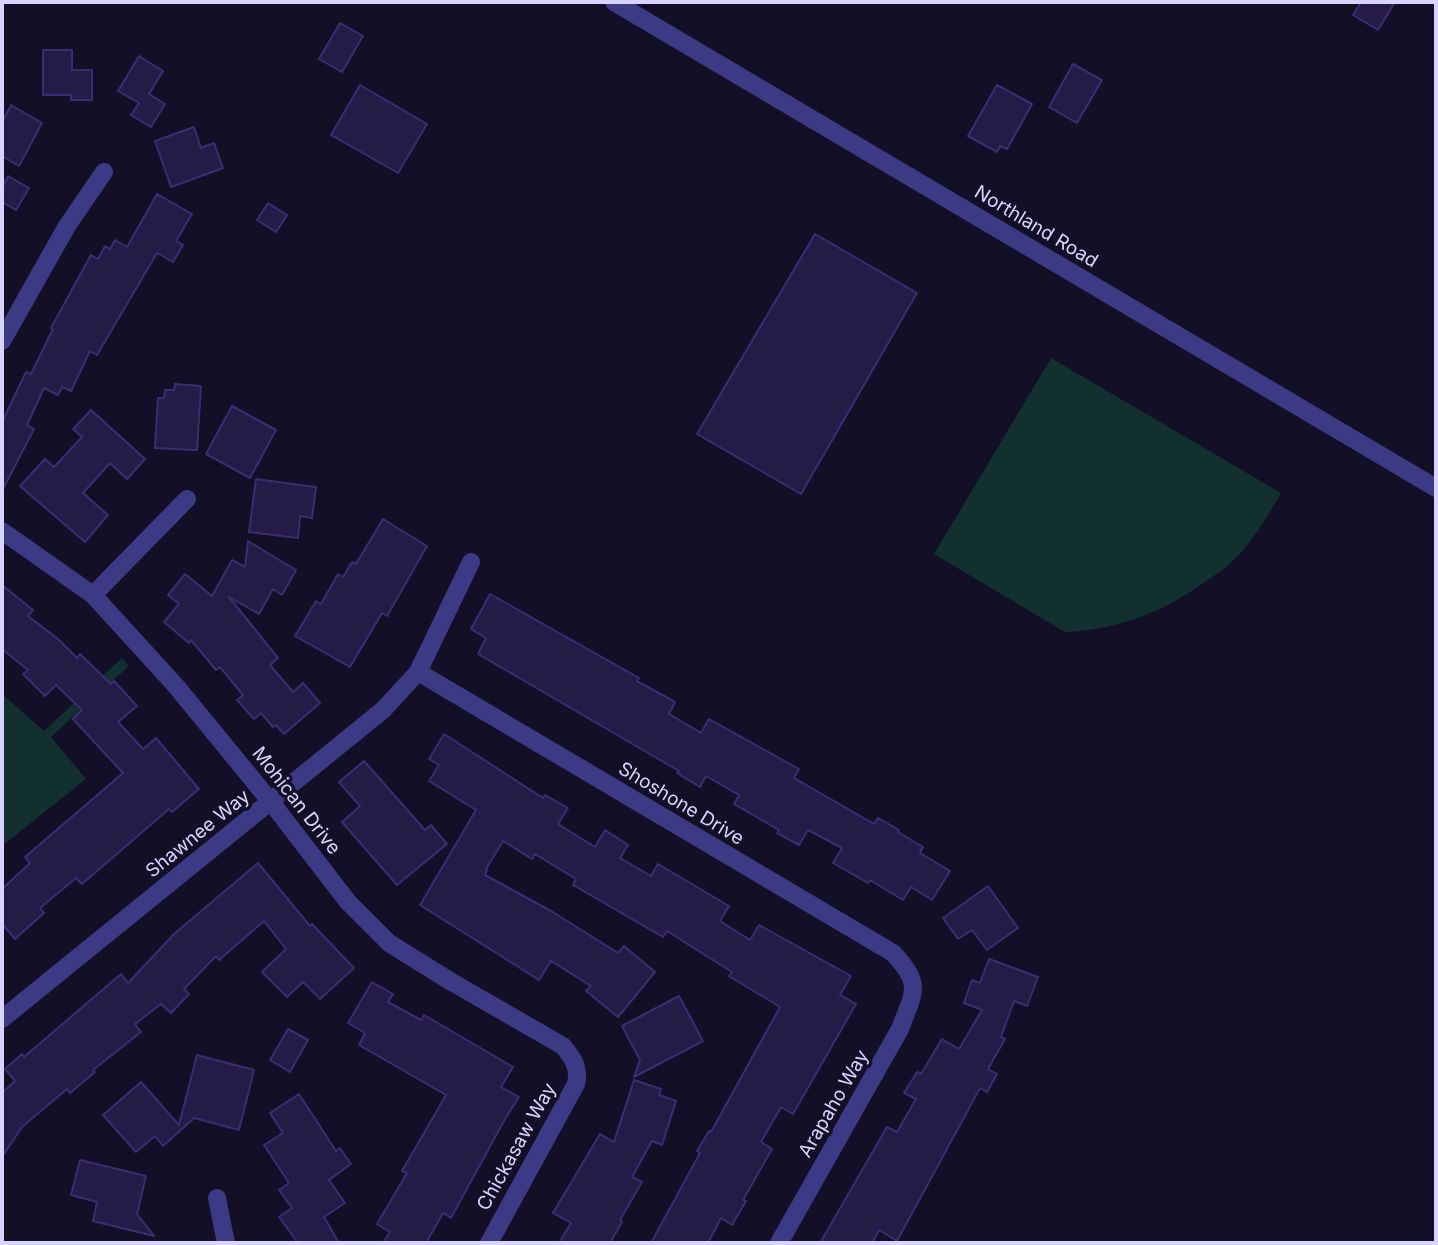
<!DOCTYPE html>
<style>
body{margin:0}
#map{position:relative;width:1438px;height:1245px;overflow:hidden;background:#130f26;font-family:Inter,sans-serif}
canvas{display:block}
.frame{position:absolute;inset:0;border:4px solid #d9d4ff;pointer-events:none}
</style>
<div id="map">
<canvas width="1438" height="1245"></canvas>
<div class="frame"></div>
</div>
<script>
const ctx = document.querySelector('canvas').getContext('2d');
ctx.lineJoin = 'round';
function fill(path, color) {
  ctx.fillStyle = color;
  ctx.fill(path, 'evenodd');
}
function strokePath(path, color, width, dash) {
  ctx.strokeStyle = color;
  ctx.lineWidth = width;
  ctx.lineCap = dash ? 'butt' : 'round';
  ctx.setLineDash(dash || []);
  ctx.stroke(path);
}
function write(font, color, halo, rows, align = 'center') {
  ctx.font = font + ' Inter,sans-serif';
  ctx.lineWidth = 7;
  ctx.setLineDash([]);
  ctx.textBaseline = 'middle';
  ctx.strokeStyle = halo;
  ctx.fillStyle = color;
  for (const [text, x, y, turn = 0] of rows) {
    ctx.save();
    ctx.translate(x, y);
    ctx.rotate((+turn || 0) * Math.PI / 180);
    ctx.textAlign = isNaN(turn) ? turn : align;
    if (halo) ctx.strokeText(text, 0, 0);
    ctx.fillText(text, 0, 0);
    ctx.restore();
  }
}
const green = new Path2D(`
 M1051,358l230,135c-13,23 -28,48 -46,66 -9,9 -20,16 -30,23 -42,30 -88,48 -140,50l-131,-78z
 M122,658l7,8 -78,71 35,42 -84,67v-152l42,37z`);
const building = new Path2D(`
 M1361,2h34l-17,28 -25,-15z
 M340,23l23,13 -21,36 -23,-13z
 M43,50h29v20h20v30h-21v-5h-28z
 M139,56l24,15 -14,23 16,10 -14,23 -20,-12 8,-12 -21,-12z
 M1073,64l29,16 -25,43 -28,-16z
 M360,85l67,39 -29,49 -67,-38z
 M997,85l35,19 -25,45 -7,-3 -3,6 -29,-16z
 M11,105l31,18 -23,43 -17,-10v-34z
 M194,127l7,21 13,-5 9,25 -52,19 -16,-46z
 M8,176l21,12 -13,22 -14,-8v-14z
 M157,194l35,20 -16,27 7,4 -10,17 -16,-9 -60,102 -7,-4 -19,40 -9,-4 -4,8 -14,-7 -17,37 7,4 -32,62v-69l24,-50 5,2 22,-45 -2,-1 40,-73 7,4 7,-13 5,3 5,-9 12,7z
 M268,203l19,12 -11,17 -19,-12z
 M815,234l102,59 -116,201 -104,-60z
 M175,384l26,2 -4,64 -42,-2 3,-50h6l1,-8h9z
 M232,406l44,24 -26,48 -44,-24z
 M91,410l54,49 -18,20 -17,-16 -27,30 25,22 -23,27 -65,-56 25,-27 9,8 28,-30 -9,-8z
 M256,479l60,8 -4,31 -12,-2 -2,22 -49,-6z
 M383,519l44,27 -40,70 -5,-3 -32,54 -55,-31 21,-35 5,3 17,-30 5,3 9,-15 4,2z
 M248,541l48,29 -14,25 -9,-6 -14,25 -30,-17 49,61 -8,7 23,27 10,-9 17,20 -36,31 -8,-9 -3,2 -12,-14 -7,6 -17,-19 6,-5 -23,-28 -4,3 -25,-30 -2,3 -25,-21 15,-18 -11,-9 17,-21 27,22 20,-36 13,7z
 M2,585l31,25 -5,6 30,23 19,19 3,-4 31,30 3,-3 23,25 -19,16 25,27 13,-11 43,51 -27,23 -3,-3 -87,75 -6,-6 -36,30 4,5 -29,26 -13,-15v-35l28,-26 -5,-6 98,-84 -50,-54 9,-9 -26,-25 -11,11 -22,-22 5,-4 -26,-21z
 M490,594l149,84 -2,3 38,21 -6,12 32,19 8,-14 90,50 -5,9 80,46 4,-6 21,12 -1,2 25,15 -3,6 30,18 -18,29 -21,-13 -8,13 -33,-20 -2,3 -35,-20 9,-15 -34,-18 -9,15 -22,-12 2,-3 -45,-26 5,-9 -33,-19 -6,11 -23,-14 2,-2 -201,-117 8,-16 -15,-9z
 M444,734l99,64 2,-3 23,13 -10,16 37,23 10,-17 23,15 -8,13 31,18 7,-12 71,42 -9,15 30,19 9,-15 92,51 -11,19 16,9 -63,110 -12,-7 -20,35 11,7 -29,51 3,1 -14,24 -11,-7 -13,25h-57l49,-90 -3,-2 12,-20 2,1 69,-125 -51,-31 3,-4 -65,-41 -4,6 -90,-52 3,-6 -41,-25 -3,5 -29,-18 -17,28 1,1 -2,5 66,36 67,42 6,-7 31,26 -37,45 -32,-26 5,-5 -40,-25 -12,19 -119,-75 56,-95 -47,-29 10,-16 -10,-6z
 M364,761l61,69 6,-5 16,19 -50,41 -55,-63 18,-16 -21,-24z
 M258,863l52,63 2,-2 42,44 -34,31 -17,-17 -16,15 -25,-25 24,-23 -22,-28 -45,39 -3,-4 -32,33 5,5 -18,19 -10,-9 -26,20 6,8 -48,38 2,2 -25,21 -3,-4 -45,38 -20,30v-64l13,-12 -10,-12 17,-15 2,3 97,-83 7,9 46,-49z
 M988,886l30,42 -31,22 -15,-20 -14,9 -15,-21z
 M989,959l49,18 -11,29 -13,-5 -13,36 4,2 -17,30 9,5 -10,18 -7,-4 -83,153 -18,-11 -7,13h-52l67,-116 10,5 19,-33 -12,-6 13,-21 4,2 21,-35 17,10 23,-39 -18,-7 8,-23 8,3z
 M372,982l21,12 -5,8 33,18 3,-5 89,52 -12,20 18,10 -14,22 -54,99 -8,-5 -17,30h-43l7,-11 -13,-8 30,-51 -5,-2 44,-76 -87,-50 6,-12 -17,-10z
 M679,996l24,45 -69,36 6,-17 -18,-34z
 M288,1029l20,11 -18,32 -20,-12z
 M197,1055l57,15 -15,60 -45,-12 -31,28 -8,-10 -19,16 -33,-37 38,-33 38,43z
 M634,1080l27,9 -2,6 17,6 -14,44 -10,-4 -20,36 10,5 -22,38 2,2 -12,21h-51l12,-20 -18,-10 47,-79 14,8z
 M299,1094l37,57 4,-3 11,16 -22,16 16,23 -21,14 15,26h-41l-19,-26 13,-9 -13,-18 10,-7 -25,-38 19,-12 -13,-20z
 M80,1160l66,16 -9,38 17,22 -61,-15 4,-19 -26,-7z`);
const minor = new Path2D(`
 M614,2l822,486
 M2,341l65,-115 37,-54
 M2,531l91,64 83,91 95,116 77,100 41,41 61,38 113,65c10,12 17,22 13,38l-87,159
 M93,595l94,-96
 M418,672l475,281c30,32 21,38 7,76l-121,214
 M2,1019l381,-309 35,-38 53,-110
 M217,1198l9,45`);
const streetNames = [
 ["Northland Road",1036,227,31],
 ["Mohican Drive",296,801,52],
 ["Shoshone Drive",681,804,31],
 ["Shawnee Way",198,834,-39],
 ["Arapaho Way",834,1104,-60],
 ["Chickasaw Way",517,1147,-61]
];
fill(green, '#12302f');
fill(building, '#241b47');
strokePath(building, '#3b2d73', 2);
strokePath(minor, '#3d3a85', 18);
write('19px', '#d9d4ff', '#130f26', streetNames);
</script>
